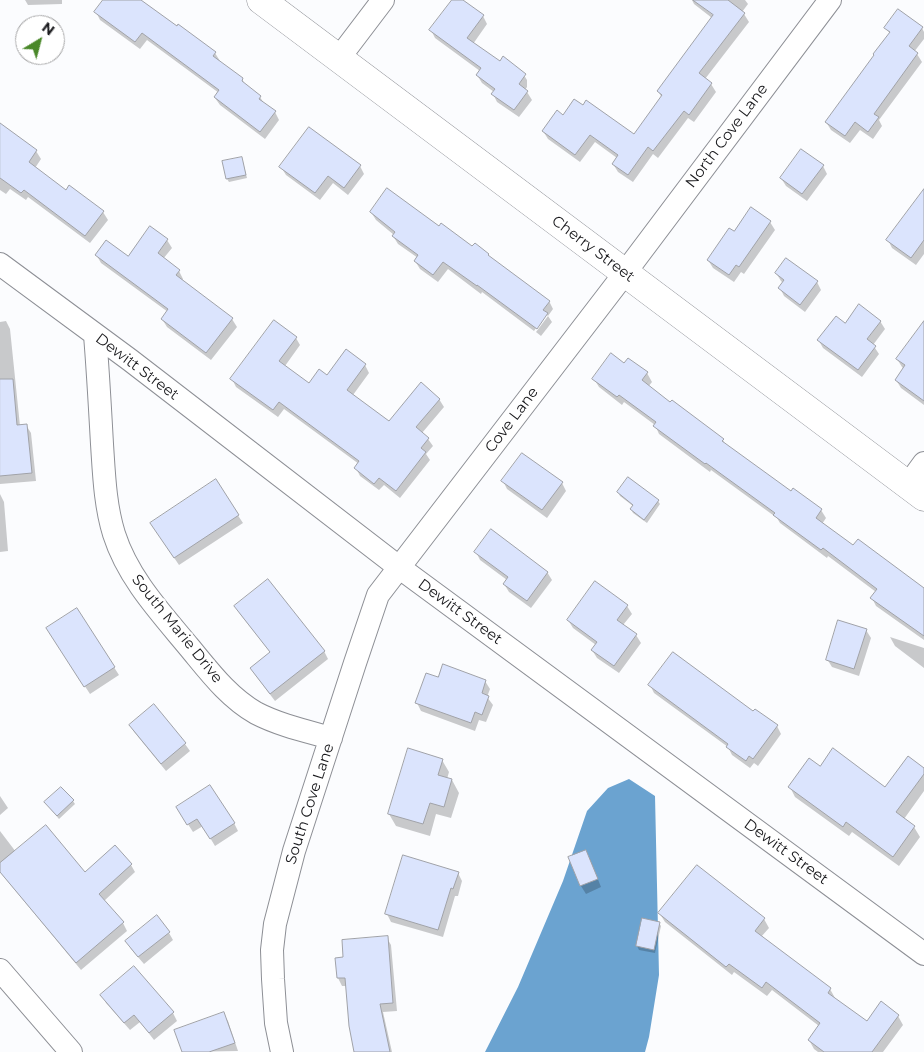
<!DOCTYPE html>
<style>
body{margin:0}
#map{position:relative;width:924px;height:1052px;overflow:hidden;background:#fbfcfe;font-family:Montserrat,sans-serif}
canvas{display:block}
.north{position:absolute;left:15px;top:15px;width:50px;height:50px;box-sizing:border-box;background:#fff;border:1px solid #a3a3a4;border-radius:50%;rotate:37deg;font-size:14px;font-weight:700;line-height:20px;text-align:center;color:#18181b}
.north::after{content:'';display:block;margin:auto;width:18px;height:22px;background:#4a8829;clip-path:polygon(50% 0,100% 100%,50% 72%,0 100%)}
</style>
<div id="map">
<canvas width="924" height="1052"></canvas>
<div class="north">N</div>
</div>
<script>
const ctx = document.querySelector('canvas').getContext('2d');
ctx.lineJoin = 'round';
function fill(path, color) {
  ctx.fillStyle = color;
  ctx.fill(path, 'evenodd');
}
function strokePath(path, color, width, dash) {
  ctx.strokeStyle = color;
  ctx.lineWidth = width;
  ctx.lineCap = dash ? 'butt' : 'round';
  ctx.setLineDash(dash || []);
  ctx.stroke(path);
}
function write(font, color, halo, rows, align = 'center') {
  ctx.font = font + ' Montserrat,sans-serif';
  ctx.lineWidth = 5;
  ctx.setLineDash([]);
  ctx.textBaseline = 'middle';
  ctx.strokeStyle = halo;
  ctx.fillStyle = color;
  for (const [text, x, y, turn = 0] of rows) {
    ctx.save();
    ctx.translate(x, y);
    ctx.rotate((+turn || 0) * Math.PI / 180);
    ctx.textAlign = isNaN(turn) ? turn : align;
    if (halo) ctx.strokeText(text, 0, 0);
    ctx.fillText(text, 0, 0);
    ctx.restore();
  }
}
const water = new Path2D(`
 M629,779l26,17 4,179 -10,62 -4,15h-160l33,-65 45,-106 24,-70 21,-23z`);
const shadow = new Path2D(`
 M25,0h37v4l-34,1z
 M105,0h34l76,53 5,8 -1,1 23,17 4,7 14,11 5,8 10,7 4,8 -14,19 -45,-34 -5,-7 4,-5 -72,-53 -7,9 -40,-29 -4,-8z
 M453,0h8l22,16 4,8 -14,20 27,19 22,9 5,8v7l-2,3 2,2 5,8 -13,17 -22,-15 -4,-8 1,-2 -12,-9 -5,-8 3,-4 -45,-33 -4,-8z
 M692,0h53l3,4 -6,8 2,2 5,8 -44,57 6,5 5,8 -22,30 -6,-4 -30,40 -5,-4 -20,28 -15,-10 -5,-8 4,-6 -22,-16 -15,20 -32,-23 -5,-8 20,-15 71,20 28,-38 -4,-7 54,-73 -18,-14z
 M886,28h36l2,4v7l-10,13 3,2 5,8 -43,58 3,6 -9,13 -13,-9 -10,13 -19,-13 -5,-8 64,-88z
 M0,124l36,27 5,8 -6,9 31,23 37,21 5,8 -18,23 -62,-46 -2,3 -16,-11 -4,5 -6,-4z
 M241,159l2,3 4,16 -18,4 -2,-3z
 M360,166l4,8 -16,21 -15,-12 -13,17 -34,-25 -5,-8z
 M823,166l4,8 -20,27 -21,-15 -5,-8z
 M924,205v49l-8,11 -24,-17 -4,-8z
 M752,209l18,13 5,8 -31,44 -3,-2 -7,10 -21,-14 -5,-8 27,-27z
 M371,212l69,16 32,20 16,6 1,3 60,44 4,8 -5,7 4,6 -11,14 -5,-4 12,-16 -2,-2 -12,17 -52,-39 -1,2 -33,-25 -10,13 -18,-13 -5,-8 3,-3 -20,-14 -5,-8 1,-1 -18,-15z
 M167,240l5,8 -9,11 16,12 4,8 -1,2 50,38 5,8 -26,33 -44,-33 -5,-8 6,-7 -67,-49 -4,-7 31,2z
 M776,273l41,9 4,8 -16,22 -21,-16 -4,-8 3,-5 -2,-2z
 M6,321l4,8 10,97 6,-1 5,8 5,48 -36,3v-162z
 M880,321l5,8 -12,16 6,9 -17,23 -39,-29 -4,-7 26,-16z
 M924,323v82l-23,-17 -5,-8 8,-11 -2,-2 -5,-8z
 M296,338l4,7 -15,21 24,19 18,-8 38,-12 4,8 -16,22 36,27 50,-23 5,8 -22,26 6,6 5,7 -7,8 4,6 -30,38 -16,-13 -5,5 -19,-14 -4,-8 3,-4 -75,-55 -6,8 -42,-30 -4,-8z
 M625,364l22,9 5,9 -4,5 75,53 2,4 66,49 30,17 5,8 -4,6 31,23 71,43v50l-48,-34 -4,-8 4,-6 -48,-36 -1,2 -47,-35 -3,-5 -66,-48 -1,2 -51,-38 -4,-9 -31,-23 -2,3 -23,-18 -5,-8z
 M215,481l28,42 -64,42 -23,-34z
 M503,481l59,2 4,8 -19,27 -40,-29z
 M618,492l40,9 2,3 -13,19 -14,-10 -2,-4 2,-3 -13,-10z
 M0,494l4,8 4,49 -8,1z
 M476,552l71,20 5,8 -21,28 -22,-16 -5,-8 3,-4 -27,-20z
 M236,606l88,45 4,8 -53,42 -19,-25 -5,-8 20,-15 -31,-39z
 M627,606l5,8 -9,11 13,10 5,8 -22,30 -22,-15 -5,-8 4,-5 -23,-17 -5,-8z
 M77,610l42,65 -29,19 -38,-58z
 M866,630l5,8 -12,38 -27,-9 -5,-8z
 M890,637l34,11v20l-29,-22z
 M439,678l46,3 5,8 -3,8 6,8 -7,17 -7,-2 -4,11 -54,-20 -4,-8z
 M650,685l103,28 24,13 4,8 -23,32 -4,-3 -4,5 -18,-13 -4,-8 -74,-54z
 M154,706l31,38 5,7 -24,20 -31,-38 -5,-7z
 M442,760l7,12 -2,7 5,1 7,13 -8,25 -15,-4 -6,22 -34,-10 -7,-12z
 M820,768l65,21 39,-20v22l-20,28 10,8 6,10 -21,29 -47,-34 -3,4 -54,-39 -5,-10z
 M0,796l8,12 -8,7z
 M73,801l2,3 -16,15 -11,-13z
 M182,815l52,8 4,8 -23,15 -12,-20 -10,6z
 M0,831l16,21 68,22 47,-9 4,7 -31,29 19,22 4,8 -46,39 -81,-98z
 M585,851l5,8 11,28 -15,7 -5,-8 -11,-28z
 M458,873l4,8 -4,15h-3l-12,41 -52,-15 -4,-8z
 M660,914l104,5 5,9 -8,9 69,52 5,9 -1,1 33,24 31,-7 5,9 -20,27h-65l-4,-3 -5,-9 10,-14 -47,-36 -5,6 -33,-24 -2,3 -67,-53z
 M659,923l2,3 -6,27 -16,-3 -2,-4z
 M169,933l4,7 -29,24 -13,-15 -4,-8z
 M387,938l4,7 6,66 -14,1 9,40h-36l-9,-66h-5l-4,-8 -1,-19 7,-1z
 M102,995l71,18 4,8 -23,19 -14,-18 -10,8 -24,-27z
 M223,1014l5,7 10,30 -55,1z`);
const building = new Path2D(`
 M103,0h38l36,26 1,-2 38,28 -3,4 30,22 -1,3 19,15 -2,3 17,12 -16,21 -46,-35 5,-7 -77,-57 -7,9 -41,-30z
 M452,0h11l21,15 -17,23 33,23 3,-5 23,18 -7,10 9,7 -14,19 -23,-16 4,-5 -19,-14 5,-7 -52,-38z
 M693,0h35l17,13 -46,60 13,10 -23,32 -5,-4 -31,40 -5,-4 -20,28 -16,-11 6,-9 -28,-20 -15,20 -33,-24 15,-21 6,5 11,-16 9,6 3,-5 48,34 28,-39 -5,-4 56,-76z
 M898,9l25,18 -14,19 9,7 -44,61 5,3 -11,15 -13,-10 -10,14 -20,-14 49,-67 -1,-1 17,-22 -6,-4z
 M0,123l37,27 -8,12 37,28 3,-5 35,26 -19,25 -61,-46 -3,3 -21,-15z
 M309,127l52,38 -17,23 -16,-12 -13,17 -36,-26z
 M801,149l23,16 -22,29 -22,-16z
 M242,157l4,18 -20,4 -4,-18z
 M387,188l52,38 2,-3 31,23 3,-3 14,11 -1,1 62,46 -7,9 5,3 -11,16 -60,-44v1l-34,-24 -10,13 -19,-14 4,-6 -26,-19 3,-4 -25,-20z
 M924,189v51l-13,18 -25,-18z
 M751,207l20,14 -32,46 -3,-2 -7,10 -22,-15 22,-32 5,3z
 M150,226l18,13 -10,14 22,17 -4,5 57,43 -27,35 -45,-34 7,-10 -73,-54 11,-15 22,16z
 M786,258l32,23 -18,24 -22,-17 6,-8 -9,-7z
 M859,304l22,17 -14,18 9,7 -18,24 -41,-30 19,-24 9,7z
 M274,320l23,17 -18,24 30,22 10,-14 8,6 19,-26 20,15 -19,26 42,31 32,-39 19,17 -24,28 13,11 -8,10 5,4 -30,39 -17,-13 -5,6 -20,-16 5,-7 -80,-59 -6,8 -43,-31z
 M924,321v80l-29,-21 10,-15 -9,-6z
 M611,353l13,10 4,-5 20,14 -6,8 28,22 2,-2 52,39 -2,2 69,50 2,-3 29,21 -6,9 37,27 5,-6 66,49v48l-54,-38 7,-9 -54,-41 -2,2 -48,-35 2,-2 -69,-50 -1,1 -52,-38 3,-4 -37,-27 -2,2 -25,-18z
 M0,379h13l4,46 10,-1 5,49 -32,3z
 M522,453l41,29 -21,28 -41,-29z
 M628,477l31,23 -15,20 -14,-11 3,-4 -16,-13z
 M216,479l23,36 -65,43 -24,-35z
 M491,529l57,43 -21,29 -24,-17 5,-7 -34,-25z
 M268,579l57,72 -55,43 -20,-26 20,-16 -36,-46z
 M595,581l33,24 -11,15 20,14 -23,32 -23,-16 6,-8 -30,-22z
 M77,608l38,59 -31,20 -38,-59z
 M838,620l29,9 -13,40 -28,-9z
 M673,652l80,59 2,-2 23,16 -25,34 -4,-3 -3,5 -20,-14 2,-3 -80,-59z
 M443,664l43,16 -4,13 7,3 -7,19 -7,-3 -4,11 -56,-20 11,-30 12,4z
 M154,704l32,39 -25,21 -32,-39z
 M408,748l35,11 -5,16 14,4 -8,28 -14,-4 -7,21 -35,-10z
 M833,748l52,39 23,-31 16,12v6l-28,38 19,14 -22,31 -47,-35 -3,5 -55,-40 21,-29 11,8z
 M210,785l25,38 -25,16 -13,-20 -10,6 -11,-18z
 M61,787l13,13 -17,16 -13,-14z
 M46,825l39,47 30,-27 17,19 -33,30 25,28 -48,41 -76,-91v-9z
 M586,850l12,29 -18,7 -12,-29z
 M403,855l56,17 -6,17 -2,-1 -13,42 -53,-16z
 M697,865l68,53 -10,13 76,57 -3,5 39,28 14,-20 18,14 -27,37h-48l-16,-12 12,-17 -54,-41 -4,6 -33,-24 -3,3 -68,-54z
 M157,915l13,17 -32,25 -13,-16z
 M642,918l18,4 -6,28 -18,-4z
 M388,936l5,67 -13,1 10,48h-36l-5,-26 -4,-48h-8l-2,-20 8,-1 -1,-17z
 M134,966l40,46 -25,21 -15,-18 -10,8 -24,-28z
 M224,1012l11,31 -26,9h-27l-8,-22z`);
const minor = new Path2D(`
 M339,58l44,-58
 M0,264l130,96 270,208 524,386
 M95,335c3,36 5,73 7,109 2,30 3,61 12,90 14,44 46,78 75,113 20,24 39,50 67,66 23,12 50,18 75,25
 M908,485l16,-22
 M0,970l71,82
 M282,1052l-6,-29 -3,-44 -1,-29 3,-26 19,-73 61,-188 23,-68 237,-309 215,-286`);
const tertiary = new Path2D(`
 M261,0l663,497`);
const streetNames = [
 ["North Cove Lane",727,136,-53],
 ["Cherry Street",593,249,37],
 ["Dewitt Street",137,367,37],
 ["Cove Lane",512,420,-53],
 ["Dewitt Street",460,612,36],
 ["South Marie Drive",177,629,51],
 ["South Cove Lane",310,804,-72],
 ["Dewitt Street",786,852,36]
];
fill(water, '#6ba3d0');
fill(shadow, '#0003');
fill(building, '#dbe4fd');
strokePath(building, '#a0a2a8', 1);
strokePath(minor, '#8d8f95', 24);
strokePath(tertiary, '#8d8f95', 29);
strokePath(minor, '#fff', 22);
strokePath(tertiary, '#fff', 28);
write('15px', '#18181b', '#fff', streetNames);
</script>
